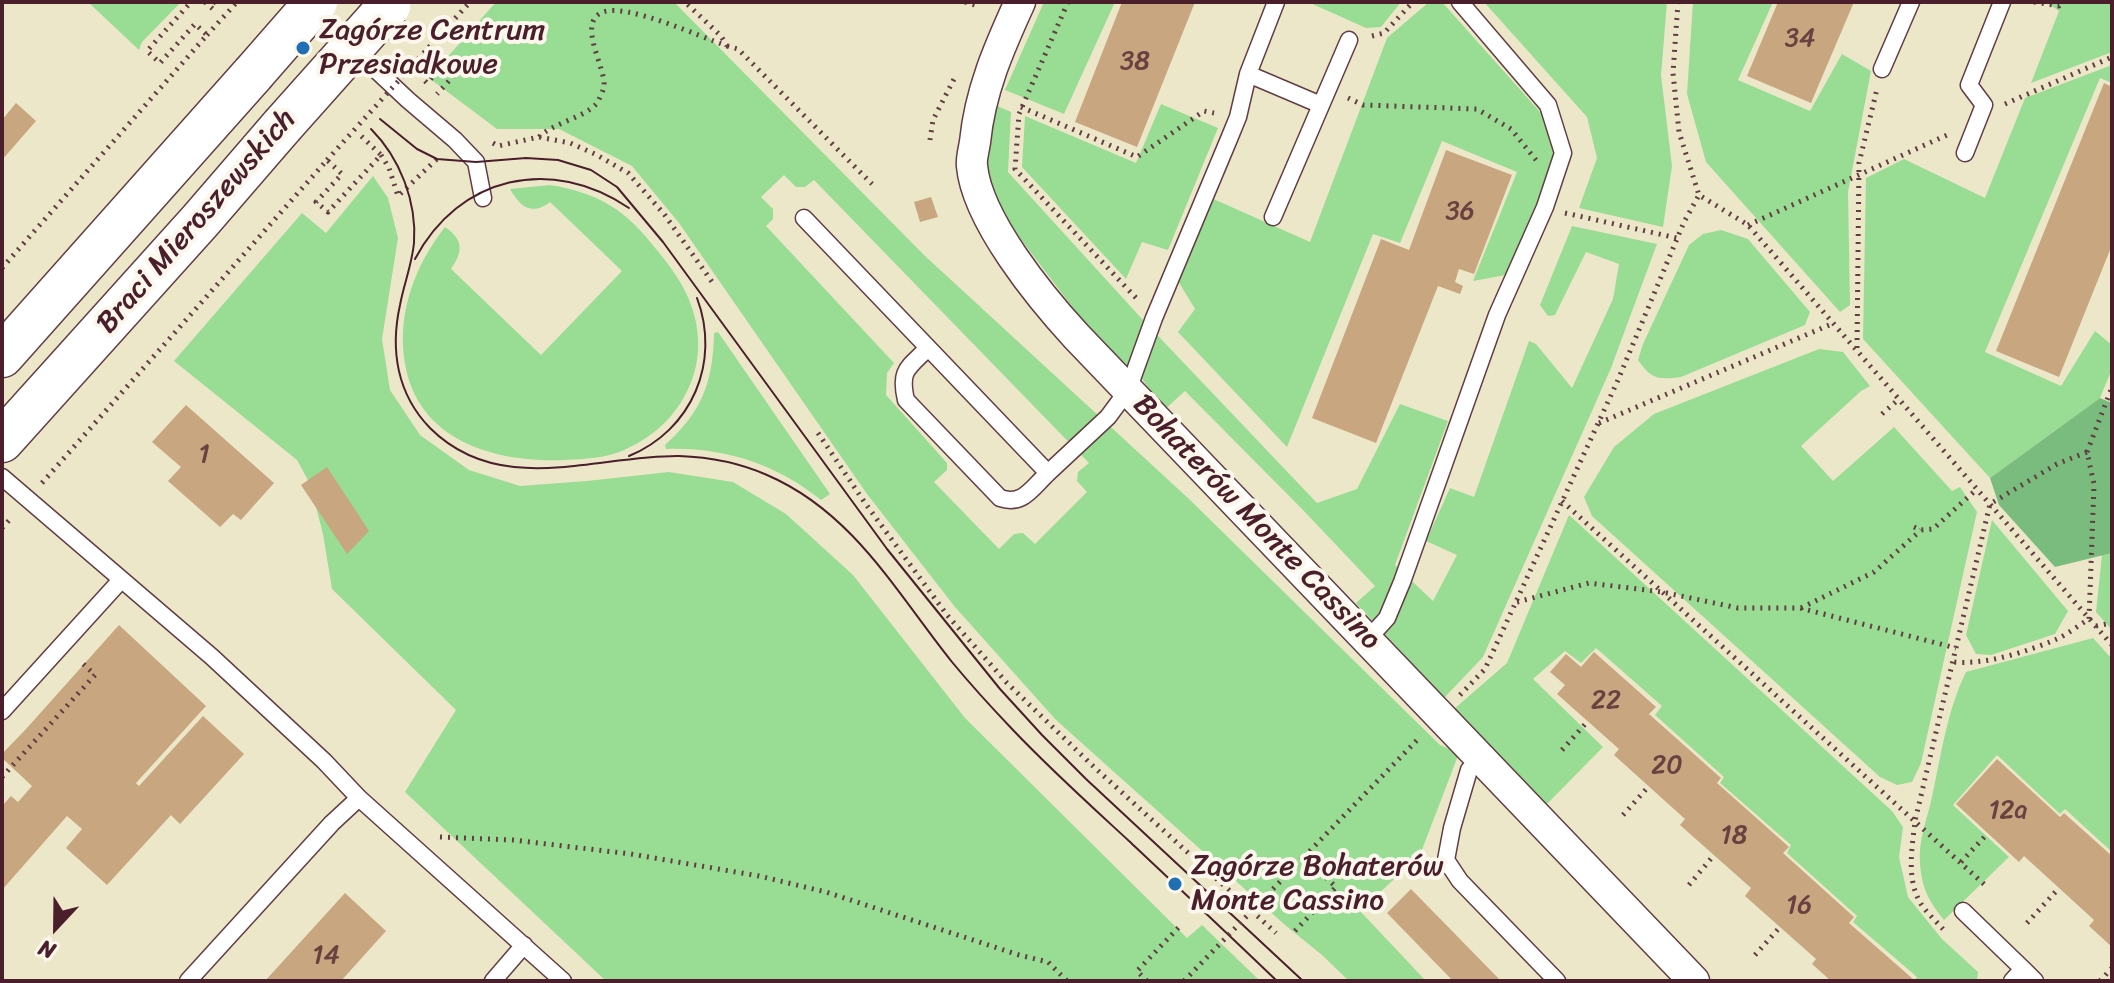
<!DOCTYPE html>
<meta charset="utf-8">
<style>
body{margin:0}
#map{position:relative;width:2114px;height:983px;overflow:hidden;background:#ede7ca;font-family:Sriracha,sans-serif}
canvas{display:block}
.frame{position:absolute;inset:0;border:4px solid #4a1f2b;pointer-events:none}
.north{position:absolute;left:16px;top:887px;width:80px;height:80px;-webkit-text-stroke:6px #fbf7ec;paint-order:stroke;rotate:202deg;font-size:22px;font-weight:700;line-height:32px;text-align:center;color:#4a1f2b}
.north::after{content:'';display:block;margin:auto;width:28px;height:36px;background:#4a1f2b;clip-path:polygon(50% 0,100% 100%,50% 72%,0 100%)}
</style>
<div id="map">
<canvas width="2114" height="983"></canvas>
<div class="frame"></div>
<div class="north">N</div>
</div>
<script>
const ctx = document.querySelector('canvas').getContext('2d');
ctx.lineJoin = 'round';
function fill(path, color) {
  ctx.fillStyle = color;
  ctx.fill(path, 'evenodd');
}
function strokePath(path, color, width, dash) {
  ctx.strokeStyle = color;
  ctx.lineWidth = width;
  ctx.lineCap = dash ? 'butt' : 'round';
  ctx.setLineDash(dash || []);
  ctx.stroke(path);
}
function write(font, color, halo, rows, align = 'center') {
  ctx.font = font + ' Sriracha,sans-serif';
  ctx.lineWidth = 8;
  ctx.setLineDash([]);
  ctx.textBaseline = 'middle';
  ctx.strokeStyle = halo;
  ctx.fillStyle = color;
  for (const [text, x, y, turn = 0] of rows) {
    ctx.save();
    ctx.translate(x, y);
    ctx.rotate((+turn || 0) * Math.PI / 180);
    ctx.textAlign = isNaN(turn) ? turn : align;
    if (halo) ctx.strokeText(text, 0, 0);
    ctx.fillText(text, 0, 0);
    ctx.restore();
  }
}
const green = new Path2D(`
 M88,2h93l-39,40 -3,8z
 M496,2h178l250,253 265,244 251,246 19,8 -39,102 -60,56 66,70h-77l-27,-26 -37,-30 -229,-205 -101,-113 -88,-113 -188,-271 -47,-57 -73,-37h-62l-68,-51zM784,175l12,12h9l9,-7 275,283 -11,9 -1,9 10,11 -52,52 -12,-11 -9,1 -15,15 -65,-67 13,-12v-7l-61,-68 1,-22 7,-10 -128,-137 7,-7v-10l-12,-12z
 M1044,2h71l-51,112 -59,-24z
 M1308,2h93l-20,25 -15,1z
 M1429,2h13l99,111 15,44 -50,118 -33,6 44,-109 -75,-31 -42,102 -27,-9 -86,213 -109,-115 17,-23 -20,-33 34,-79 101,45 77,-204z
 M1484,2h183l-6,73 11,91 -9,61 -84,-19 18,-50 -10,-41z
 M1693,2h80l-35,78 72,31 32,-57 29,17 -23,121 2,113 -10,7 -134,-150 -19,-68z
 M2046,2h66v50l-81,31 28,-72z
 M2112,65v18l-12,-5 -115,274 76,34 34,-55 17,14v24l-12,29 -110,80 -127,-139 3,-161 38,-19 81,39 40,-100z
 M993,104l18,8 -3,60 134,147 175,184 40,-14 43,-85 48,17 -53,144 38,36 24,-46 -31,-14 24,-53 24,9 55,-156 7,3 36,44 41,-89 6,-35 -33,-12 -31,63 -7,1 -8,-11 32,-79 85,18 -46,124 -128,289 -39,41 -88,-95 19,-17 -73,-77 -117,-118 -21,19 -21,-30 -51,-47 -85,-112 -20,-46z
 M1161,104l57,24 -50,122 -26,-8 -16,37 -104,-112 3,-51 111,47z
 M373,176l15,22 10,40 -16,101 8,51 30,45 49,35 51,16 67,-5 82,-9 64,10 53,32 67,61 112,143 222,220 15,-13 58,56h-654l-201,-189 51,-82 -124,-121 -9,-55 -13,-50 -13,-24 -123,-99 128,-148 24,20z
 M550,185c49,8 76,25 106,64 11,13 20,25 28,40 14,27 19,58 9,88 -12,34 -35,58 -69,73 -17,8 -40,9 -59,10 -72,3 -151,-20 -161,-103 -6,-47 12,-93 41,-130 19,13 18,25 6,42l90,86 81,-84 -72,-69c-18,14 -30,5 -40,-13z
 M1721,230l27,9 62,73 -5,13 -124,52c-23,3 -30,2 -43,-17l5,-16 46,-99 14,-11z
 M718,332l112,162 -9,6c-45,-36 -97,-53 -155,-51l-1,-4c37,-33 48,-63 49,-112z
 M1819,349l24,3 27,34 -9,5 -60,55 32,35 61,-54 58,64 8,-4 17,25 -56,251 -9,19 -15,3 -17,-8 -288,-261 -8,-19 30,-50 40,-33z
 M1569,515l323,296 11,16 -4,30 9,40 34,42 36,33 -1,9h-63l3,-4 -64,-55 4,-6 -70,-63 4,-8 -71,-62 4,-6 -69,-62 7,-9 -66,-58 -15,15 -16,-12 -32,28 70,68 -58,59 -91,-97 53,-46z
 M1992,520l76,91 -13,23 -64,21 -15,-1 -10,-19z
 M2112,553v77l-16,-18 6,-57z
 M2093,638l19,21v193l-47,-43 -5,5 -63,-59 -44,50 56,52 -65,63c-15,-19 -22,-31 -24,-56 -2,-24 7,-44 12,-67 9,-42 15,-86 34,-125z`);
const forest = new Path2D(`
 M2100,398l12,5v150l-57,14 -56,-62 -9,-27z`);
const building = new Path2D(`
 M1122,2h73l-58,145 -62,-25z
 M1778,2h76l-43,101 -64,-27z
 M2104,83l8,4v158l-53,132 -63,-26z
 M16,103l20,18 -34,39v-40z
 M1446,150l66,25 -38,99 -15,-5 -4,13 8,4 -3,8 -22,-8 -62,157 -64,-25 69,-179 28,11z
 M931,197l7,20 -18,5 -6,-20z
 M186,405l88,78 -33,37 -8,-6 -13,13 -52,-46 13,-14 -29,-25z
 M327,467l42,64 -22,23 -46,-69z
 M119,625l87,81 -70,77 3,3 64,-70 41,38 -64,70 -9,-9 -64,70 -41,-37 16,-19 -15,-13 -65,74v-84l9,-10 7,6 14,-16 -30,-28v-4l24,-25z
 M1594,652l62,55 -7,7 72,64 -4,5 72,64 -6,6 71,64 -5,6 64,56 -2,2h-80l-19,-17 4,-5 -71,-63 6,-8 -71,-63 5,-6 -71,-64 5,-6 -62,-55 8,-9 -15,-13 16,-18 15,13z
 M1997,759l63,58 4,-4 48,43v91l-23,-21 5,-6 -70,-64 -5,6 -63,-58z
 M1411,889l90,92h-48l-66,-68z
 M345,893l41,38 -45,50h-76z`);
const path = new Path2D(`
 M205,2l8,7
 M215,2l5,6
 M965,2l10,3
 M1068,2l-49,112 -4,55 122,130
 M1678,2l-5,71 6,59 20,63 49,30 364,420
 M2034,2l25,4 4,-4
 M439,36l31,-34
 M1372,36l12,-3 29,-31
 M727,46l11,3 134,135
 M425,81l2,2 21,-23 11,10 -22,24
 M1348,98l15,7 114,4 34,20 25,31
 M2005,104l107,-47
 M1021,107l116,50 67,-46 10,2
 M539,137c14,-14 47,-20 58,-34 2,-3 7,-14 7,-17 2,-18 -28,-64 -1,-74 24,-9 98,25 124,34l-6,-10 -36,-34
 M930,140l3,-20 21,-41
 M493,143l5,3 41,-9 31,6 27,12 31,18 36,41 51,72
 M381,155l8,13 9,28 40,-38
 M1565,213l112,25
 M1748,225l199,-90
 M2,268l205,-233 -12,-11 -35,39 -13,-12 44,-49
 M1857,348l2,-185 18,-74
 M1882,414l17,-15
 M1599,423l235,-100
 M818,433l47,70 82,112 60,68 87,84 182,166
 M2087,452l25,-65
 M42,483l285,-323 15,14 -26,28 12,10 53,-57 -23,-22
 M1562,501l424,385
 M1914,527l7,3 12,-1 44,-40
 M2,528l10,-11
 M1517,602l72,-19 73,9 76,16h62l156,40
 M1801,608l73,-36 47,-42
 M2096,626l16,-3
 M1460,695l25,-26 133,-289 66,-158 15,-27
 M1562,750l25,-28
 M2,777l93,-102 -16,-15
 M1623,815l26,-29
 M440,837l73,3 118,14 128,22 67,16 193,63 29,7 19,19
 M1961,862l27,-29
 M1689,885l25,-30
 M2027,923l32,-35
 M1943,929c-7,-8 -16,-16 -22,-25 -15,-25 -9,-55 -6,-83l75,-317 67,-40 30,-12 7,32 -5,135c-10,6 -21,15 -32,20 -31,13 -71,26 -104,23
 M1295,931l41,-44 -32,-30 116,-120
 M1755,955l25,-28
 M1147,981l-10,-10 43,-45
 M2100,981l12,-13`);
const lane = new Path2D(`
 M311,9l97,91 47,40 21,22 7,36
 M1882,69l29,-67
 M1248,74l73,31
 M1965,153l19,-48 -15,-20 33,-83
 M1273,217l76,-177
 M804,218l244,255 60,-56 20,-27 26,-72 75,-179 9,-22 10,-43 28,-72
 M928,348c-20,20 -29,22 -22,52l94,98c23,8 32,-10 48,-25
 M2,477l210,180 112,104 35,37 204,183
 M1368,639l19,-21 15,-36 95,-267 48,-108 18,-54 -15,-48 -88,-103
 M2,711l119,-131
 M1480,759l-11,11 -17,58 -6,32 14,21 97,100
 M1963,911l60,58
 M188,981l144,-158 27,-25
 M493,981l31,-36
 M2012,981l11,-12 12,12`);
const street = new Path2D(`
 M1020,2c-21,46 -40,89 -45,140 -1,7 -4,17 -3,24 5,54 69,132 105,171l617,644`);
const secondary = new Path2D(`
 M2,356l251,-282
 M2,441l198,-220 82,-95`);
const tram = new Path2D(`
 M380,119l37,30 20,10 39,3 50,-4 32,2 33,10 26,17 46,55 224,307 113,140 42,46 44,44 217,202
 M371,129c29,29 46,73 43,114 -2,21 -10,41 -14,62 -10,45 -3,89 30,123 70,70 166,27 249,28 30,1 61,7 88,19 86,37 129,117 185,187 19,23 40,46 61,68 37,39 77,75 116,111 50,47 99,93 148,140
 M415,259c44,-83 136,-104 214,-51
 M629,456c63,-26 92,-94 68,-158`);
const pathBridge = new Path2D(`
 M207,35l30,-33
 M327,160l112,-124
 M1184,981l120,-124`);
const secondaryBridge = new Path2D(`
 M253,74l63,-72
 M282,126l107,-120`);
const markers = [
 [303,48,8,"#1f6fb2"],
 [1175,884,8,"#1f6fb2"]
];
const numberNames = [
 ["34",1800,39],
 ["38",1135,62],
 ["36",1460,212],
 ["1",204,455],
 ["22",1606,701],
 ["20",1667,766],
 ["12a",2008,811],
 ["18",1734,836],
 ["16",1799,906],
 ["14",326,956]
];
const poiNames = [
 ["Zagórze Centrum",319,31],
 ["Przesiadkowe",319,65],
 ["Zagórze Bohaterów",1191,867],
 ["Monte Cassino",1191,901]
];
const streetNames = [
 ["Braci Mieroszewskich",197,222,-49],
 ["Bohaterów Monte Cassino",1256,523,46]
];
fill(green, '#99dc94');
fill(forest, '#7abc7e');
fill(building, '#c8a67f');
strokePath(lane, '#623d43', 19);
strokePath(street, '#623d43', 33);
strokePath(secondary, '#623d43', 45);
strokePath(path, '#623d43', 5, [2, 6]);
strokePath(lane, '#fff', 16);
strokePath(street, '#fff', 30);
strokePath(secondary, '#fff', 42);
strokePath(tram, '#4a1f2b', 2);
strokePath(secondaryBridge, '#623d43', 45, []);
strokePath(pathBridge, '#623d43', 5, [2, 6]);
strokePath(secondaryBridge, '#fff', 42);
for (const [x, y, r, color] of markers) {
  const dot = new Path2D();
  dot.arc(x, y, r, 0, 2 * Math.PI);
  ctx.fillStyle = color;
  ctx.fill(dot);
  strokePath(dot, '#fbf7ec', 3);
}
write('26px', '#6a4140', null, numberNames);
write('30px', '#4a1f2b', '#fbf7ec', poiNames, 'left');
write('30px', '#4a1f2b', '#fbf7ec', streetNames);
</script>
